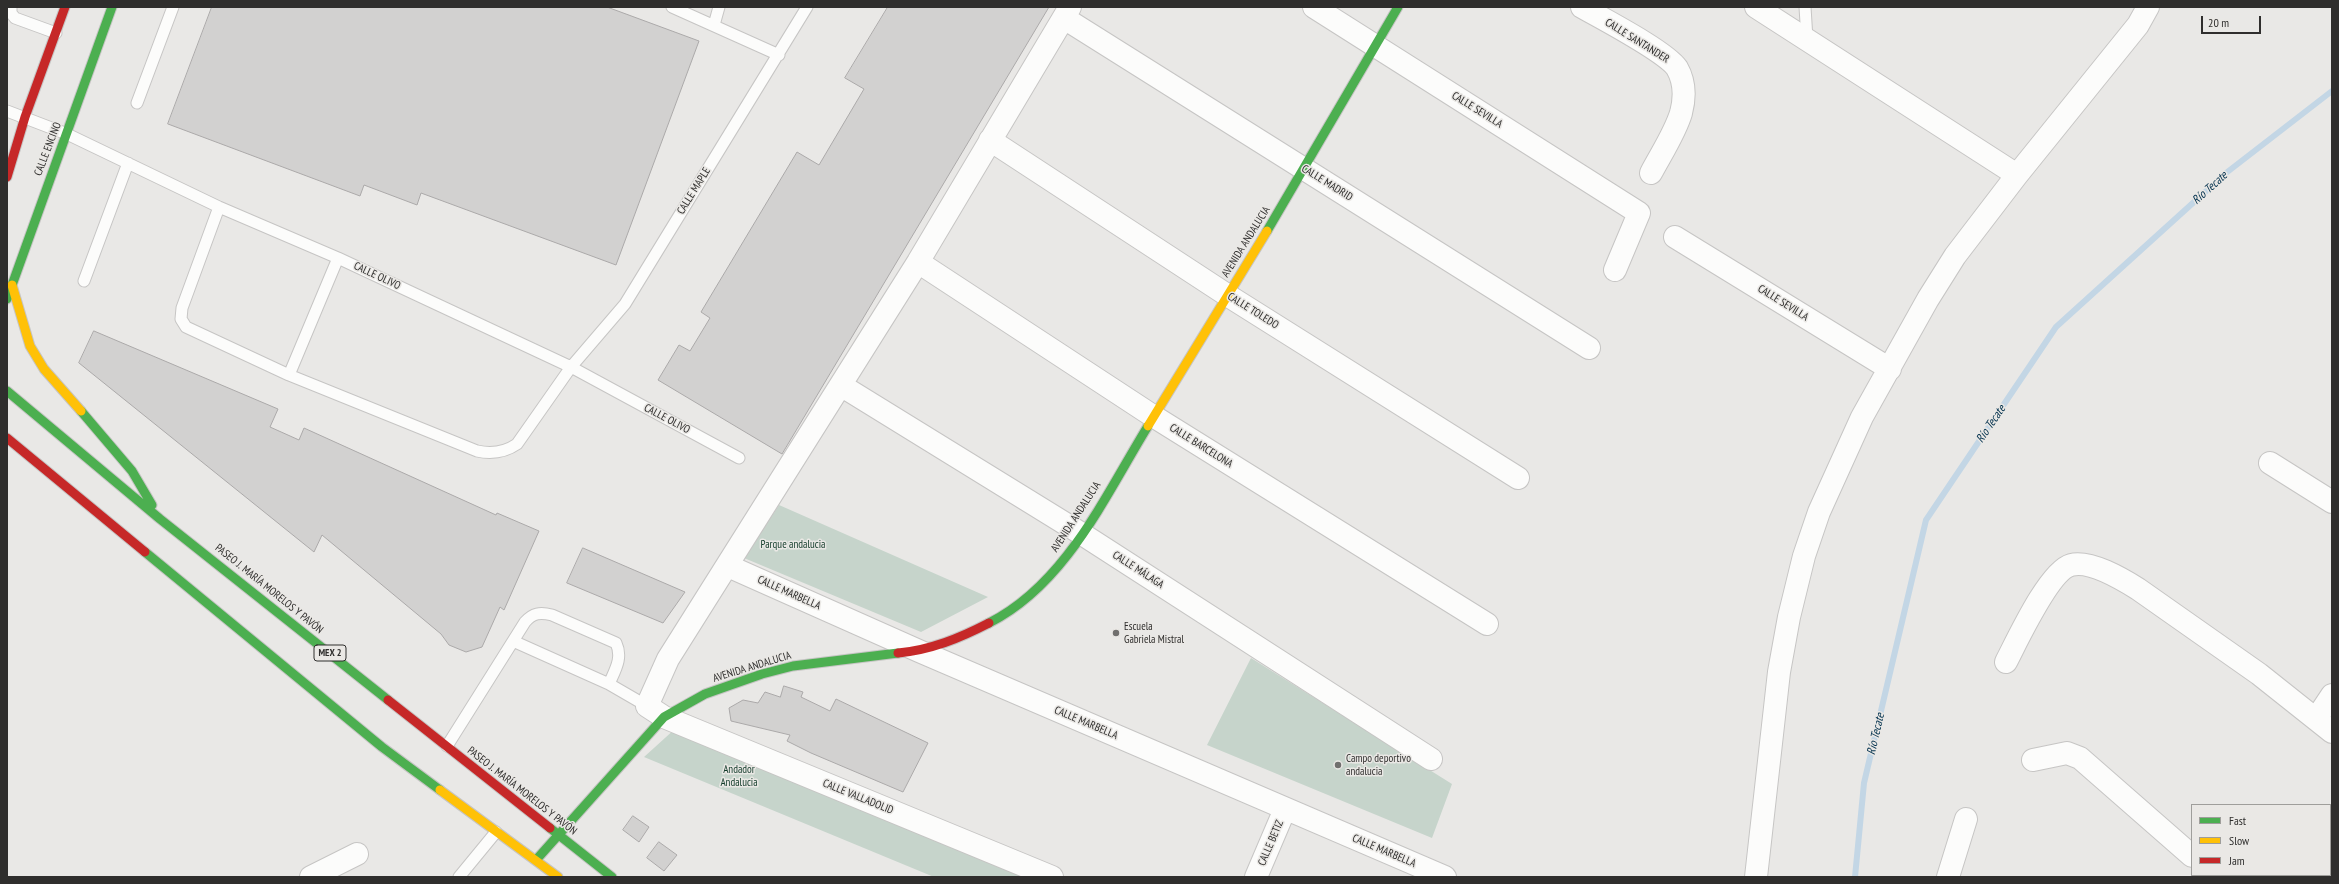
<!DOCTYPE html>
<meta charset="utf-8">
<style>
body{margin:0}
#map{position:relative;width:2339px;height:884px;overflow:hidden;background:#e9e8e6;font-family:"PT Sans Narrow",sans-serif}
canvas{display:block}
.frame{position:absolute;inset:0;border:8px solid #2f2e2d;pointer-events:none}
.legend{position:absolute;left:2191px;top:804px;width:140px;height:72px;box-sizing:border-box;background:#eae8e5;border:1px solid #9f9e9b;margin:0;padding:5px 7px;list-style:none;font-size:12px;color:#2f2e2d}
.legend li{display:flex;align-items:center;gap:8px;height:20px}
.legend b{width:20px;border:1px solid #9f9e9b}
.scale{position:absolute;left:2201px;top:16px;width:60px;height:18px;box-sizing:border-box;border:2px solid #2f2e2d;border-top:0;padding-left:5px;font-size:12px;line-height:14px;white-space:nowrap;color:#2f2e2d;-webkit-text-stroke:3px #eae8e5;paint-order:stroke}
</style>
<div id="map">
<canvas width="2339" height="884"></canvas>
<div class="frame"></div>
<ul class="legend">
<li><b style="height:5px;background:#4caf50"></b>Fast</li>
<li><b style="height:5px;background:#ffc107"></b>Slow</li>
<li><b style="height:5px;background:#c62828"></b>Jam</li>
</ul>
<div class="scale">20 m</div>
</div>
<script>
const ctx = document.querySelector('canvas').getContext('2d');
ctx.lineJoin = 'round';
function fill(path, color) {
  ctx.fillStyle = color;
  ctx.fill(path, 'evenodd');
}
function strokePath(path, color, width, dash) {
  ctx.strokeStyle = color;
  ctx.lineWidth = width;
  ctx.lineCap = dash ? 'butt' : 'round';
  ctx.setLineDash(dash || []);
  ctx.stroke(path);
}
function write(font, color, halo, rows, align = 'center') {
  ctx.font = font + ' "PT Sans Narrow",sans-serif';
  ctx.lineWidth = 3;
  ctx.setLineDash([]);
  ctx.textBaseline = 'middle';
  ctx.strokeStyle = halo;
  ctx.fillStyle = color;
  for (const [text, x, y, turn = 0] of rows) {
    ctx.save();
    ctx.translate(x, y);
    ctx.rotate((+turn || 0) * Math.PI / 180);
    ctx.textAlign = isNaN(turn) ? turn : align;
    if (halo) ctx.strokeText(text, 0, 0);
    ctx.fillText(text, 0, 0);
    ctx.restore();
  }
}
const green = new Path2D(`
 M779,505l209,92 -67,35 -177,-74z
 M1251,658l201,126 -20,54 -225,-93z
 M676,728l356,149h-98l-290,-120z`);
const stream = new Path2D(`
 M1855,877l9,-94 62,-263 130,-193 170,-154 106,-82`);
const building = new Path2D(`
 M212,7h395l92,34 -83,224 -195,-72 -4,12 -53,-20 -4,11 -192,-72z
 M888,7h161l-267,447 -124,-74 21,-35 11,6 20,-33 -9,-6 96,-160 22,13 45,-76 -19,-11z
 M94,331l184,78 -8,18 29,13 5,-12 192,87 1,-2 42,18 -35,79 -4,-3 -18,40 -16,5 -17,-7 -8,-11 -119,-99 -8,17 -235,-189z
 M583,548l102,44 -22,31 -96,-40z
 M784,686l19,6 -2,5 29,14 6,-12 92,44 -25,49 -92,-39 -24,-12 3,-6 -59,-14 -2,-13 14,-8 15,3 7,-11 15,5z
 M633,816l16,11 -10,15 -16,-12z
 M659,842l18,13 -13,16 -17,-13z`);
const lane = new Path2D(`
 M11,7v6l4,5 41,15
 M672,7l107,48
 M1805,7l2,32
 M714,25l5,-18
 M137,103l36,-96
 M7,111l60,23 152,73 119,51 233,109 168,91
 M219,207l-37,101 -1,11 5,8 103,48 188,76c14,3 27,2 40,-7l54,-77 54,-63 182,-297
 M84,281l44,-118
 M289,375l49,-117
 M513,641l96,43
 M447,746l78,-124c8,-9 15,-10 27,-7l64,28c7,15 -1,27 -7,41l38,22
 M459,877l37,-45`);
const street = new Path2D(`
 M1314,7l325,206 -24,57
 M1582,7c21,12 83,44 95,61 8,14 8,30 4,45 -6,20 -20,41 -30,60
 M1756,7l261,168
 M1064,18l525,330
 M990,140l237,155 291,183
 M1675,237l215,132
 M918,262l235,154 334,208
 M842,386l240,148 349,225
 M2270,463l62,39
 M728,566l191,85 526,226
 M2006,662c11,-21 43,-91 65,-97 19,-5 51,14 67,24l121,85 73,58
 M2316,719l16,-24
 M2033,760l34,-7 13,5 112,98
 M2330,841l2,-3
 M2260,875l10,2
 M311,877l46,-23
 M1052,877l-388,-160 -17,-11 21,-47 250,-397 152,-255
 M1256,877l29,-68
 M1756,877l23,-205 10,-55 15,-61 15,-44 43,-95 66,-118 27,-43 62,-81 121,-150 10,-18
 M1948,877l18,-58
 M2314,877l1,-2`);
const fast = new Path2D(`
 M1267,231l131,-224
 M7,299l105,-292
 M7,391l153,128 228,181
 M81,411l51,60 20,34
 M145,552l237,195 58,43
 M989,623c77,-39 116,-127 159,-197
 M550,828l62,49
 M536,860l128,-143 41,-23 57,-20 31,-8 105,-13`);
const slow = new Path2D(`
 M12,285l18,61 14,23 37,42
 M1148,426l119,-195
 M440,790l118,87`);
const jam = new Path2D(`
 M7,177l18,-60 40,-110
 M7,438l138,114
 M898,653c33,-3 62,-15 91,-30
 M388,700l162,128`);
const markers = [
 [1116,633,4,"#706f6e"],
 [1338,765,4,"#706f6e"]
];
const shields = [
 [330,653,32]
];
const shieldNames = [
 ["MEX 2",330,653]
];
const streetNames = [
 ["CALLE SANTANDER",1637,41,32],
 ["CALLE SEVILLA",1477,110,32],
 ["CALLE ENCINO",48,149,-69],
 ["CALLE MADRID",1327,183,32],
 ["CALLE MAPLE",694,191,-58],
 ["AVENIDA ANDALUCIA",1246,242,-58],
 ["CALLE OLIVO",377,276,25],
 ["CALLE SEVILLA",1783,303,32],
 ["CALLE TOLEDO",1253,311,32],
 ["CALLE OLIVO",667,419,28],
 ["CALLE BARCELONA",1201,446,32],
 ["AVENIDA ANDALUCIA",1076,517,-57],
 ["CALLE MÁLAGA",1138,570,33],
 ["PASEO J. MARÍA MORELOS Y PAVÓN",269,589,39],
 ["CALLE MARBELLA",789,593,24],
 ["AVENIDA ANDALUCIA",752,667,-17],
 ["CALLE MARBELLA",1086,723,23],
 ["PASEO J. MARÍA MORELOS Y PAVÓN",522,791,38],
 ["CALLE VALLADOLID",858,797,22],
 ["CALLE BETIZ",1271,843,-67],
 ["CALLE MARBELLA",1384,851,23]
];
const parkNames = [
 ["Parque andalucia",793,545],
 ["Andador",739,770],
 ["Andalucia",739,783]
];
const poiNames = [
 ["Escuela",1124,627],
 ["Gabriela Mistral",1124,640],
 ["Campo deportivo",1346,759],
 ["andalucia",1346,772]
];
const waterNames = [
 ["Río Tecate",2210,188,-42],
 ["Río Tecate",1991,424,-56],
 ["Río Tecate",1876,734,-77]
];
fill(green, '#c6d4cb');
strokePath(stream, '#c3d6e5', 6);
fill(building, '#d2d1d0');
strokePath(building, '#aba9a9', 1);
strokePath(lane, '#c6c5c4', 13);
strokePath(street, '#c6c5c4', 24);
strokePath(fast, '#c6c5c4', 11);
strokePath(slow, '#c6c5c4', 11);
strokePath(jam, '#c6c5c4', 11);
strokePath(lane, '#fcfcfb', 11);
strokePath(street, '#fcfcfb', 22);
strokePath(fast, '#4caf50', 9);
strokePath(slow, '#ffc107', 9);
strokePath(jam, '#c62828', 9);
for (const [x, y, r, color] of markers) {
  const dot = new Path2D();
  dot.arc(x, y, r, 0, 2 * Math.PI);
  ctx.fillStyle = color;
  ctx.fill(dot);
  strokePath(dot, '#eae8e5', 1.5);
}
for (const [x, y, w] of shields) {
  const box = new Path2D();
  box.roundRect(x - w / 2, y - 8, w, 16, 3);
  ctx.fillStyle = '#eae8e5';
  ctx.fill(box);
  strokePath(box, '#2f2e2d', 1);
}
write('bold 10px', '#2f2e2d', null, shieldNames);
write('11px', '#2f2e2d', '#eae8e5', streetNames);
write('11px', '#103a28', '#eae8e5', parkNames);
write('11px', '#2f2e2d', '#eae8e5', poiNames, 'left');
write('italic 12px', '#00304d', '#eae8e5', waterNames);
</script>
